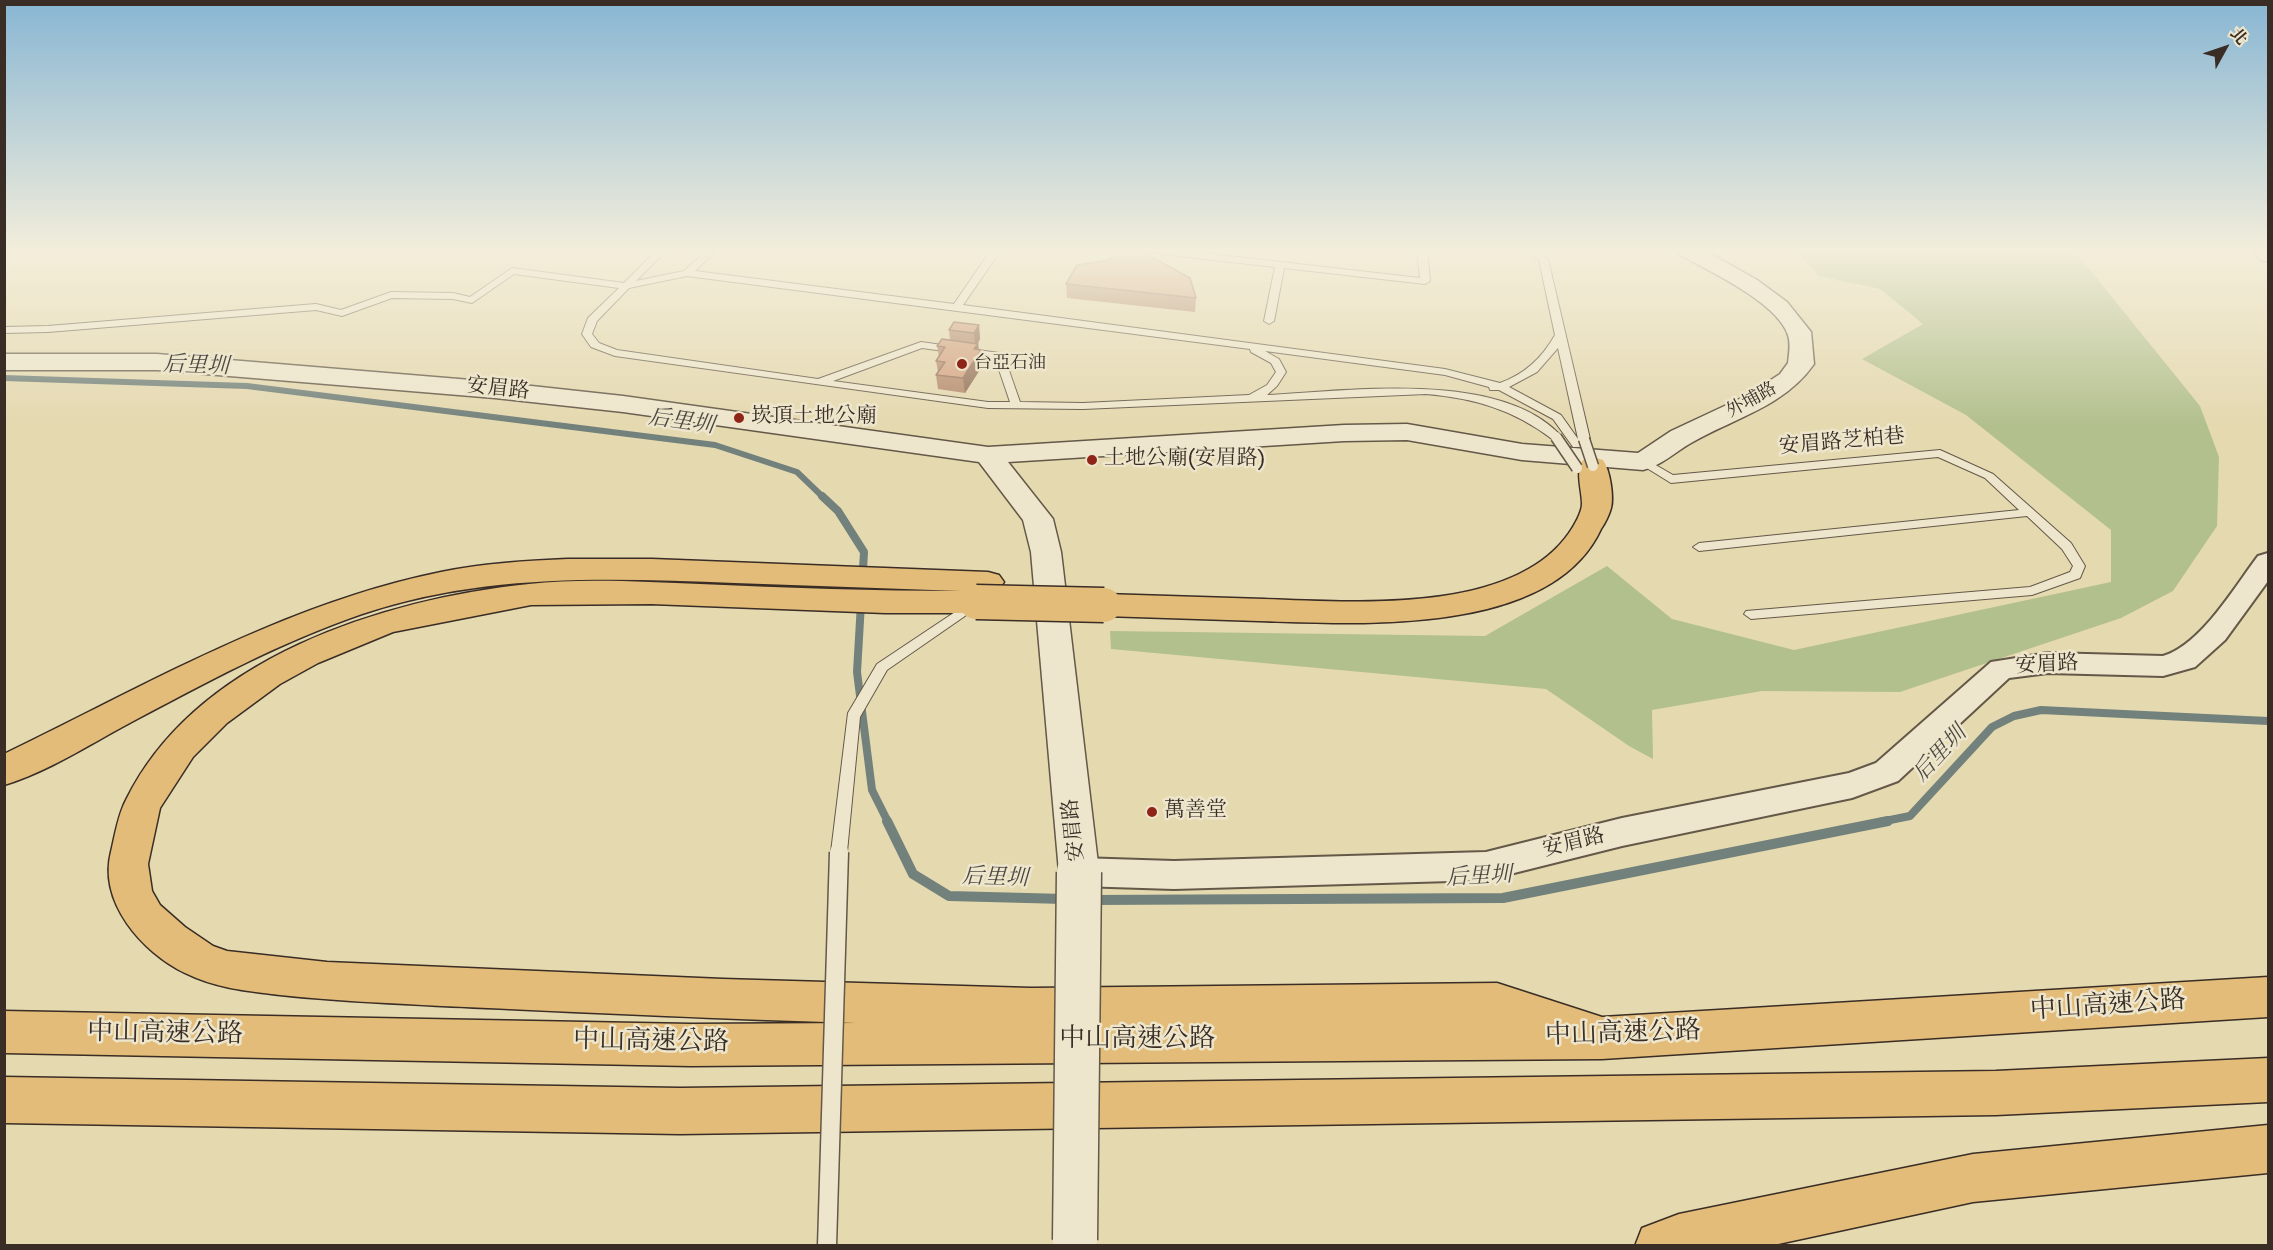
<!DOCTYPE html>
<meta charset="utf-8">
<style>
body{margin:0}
#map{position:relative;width:2273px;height:1250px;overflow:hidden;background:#e5d9b0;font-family:"IM FELL DW Pica","Noto Serif TC",serif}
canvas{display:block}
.frame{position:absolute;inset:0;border:6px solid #392d26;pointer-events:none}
.north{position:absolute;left:2195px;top:18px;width:60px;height:60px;-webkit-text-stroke:4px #eee6cc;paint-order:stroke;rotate:50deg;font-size:16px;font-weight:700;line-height:24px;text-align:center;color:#392d26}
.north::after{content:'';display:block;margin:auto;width:21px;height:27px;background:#392d26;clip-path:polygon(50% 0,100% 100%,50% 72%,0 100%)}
</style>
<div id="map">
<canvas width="2273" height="1250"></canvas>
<div class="frame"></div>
<div class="north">北</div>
</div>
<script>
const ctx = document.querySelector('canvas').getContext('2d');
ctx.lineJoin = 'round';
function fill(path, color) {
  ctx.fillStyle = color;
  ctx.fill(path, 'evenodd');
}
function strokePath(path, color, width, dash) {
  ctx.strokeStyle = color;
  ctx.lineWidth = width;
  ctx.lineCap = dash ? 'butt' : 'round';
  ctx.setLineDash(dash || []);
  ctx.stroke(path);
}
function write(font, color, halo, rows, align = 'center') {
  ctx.font = font + ' "IM FELL DW Pica","Noto Serif TC",serif';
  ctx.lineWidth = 5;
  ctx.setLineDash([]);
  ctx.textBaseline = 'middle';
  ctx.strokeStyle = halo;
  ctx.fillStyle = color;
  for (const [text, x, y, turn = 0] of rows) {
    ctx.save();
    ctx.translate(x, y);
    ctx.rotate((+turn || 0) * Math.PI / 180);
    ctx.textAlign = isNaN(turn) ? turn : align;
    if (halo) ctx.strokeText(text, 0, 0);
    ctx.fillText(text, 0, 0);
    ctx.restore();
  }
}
const green = new Path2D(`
 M1795,250h279l126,156 19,51 -2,69 -44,65 -52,27 -221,74 -138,-1 -110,19 1,49 -24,-13 -83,-57 -435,-40 -1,-18 375,5 122,-70 65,53 122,31 317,-68v-52l-145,-115 -104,-56 61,-35 -43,-35 -61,-13z`);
const streamFar2 = new Path2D(`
 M4,378l243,8 468,59 82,27 26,25`);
const streamFar1 = new Path2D(`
 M822,496l16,15 26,41 -7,120 15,118 16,32
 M1880,822l30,-6 82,-89 22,-11 27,-6 227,11`);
const stream = new Path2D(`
 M887,821l26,53 36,22 116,3
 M1092,900l411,-2 385,-77`);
const service = new Path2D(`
 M657,250h10l-31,31 48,-10 23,-21h10l-22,21 259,33 37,-54h10l-38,55 482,64 55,14c25,-9 42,-25 55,-48l-16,-75 -17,-10h12l14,9 42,180 -2,2h-8l3,4 -2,2h-8l-20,-28 -54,-29h-9l-1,-3 -44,-12 -180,-24 14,8 7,13 -9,14 -10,9c81,-4 235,-26 295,42l-6,3 -4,-1c-38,-29 -78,-41 -126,-45l-343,15 -95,-1 -373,-52 -24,-9 -9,-13 6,-16 31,-30 -105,-14 -42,29 -19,-4 -61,-1 -50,18 -26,-6 -268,22 -44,1v-6l44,-1 268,-22 25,6 50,-18 62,1 17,4 42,-29 112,15zM687,276l563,73 1,3 20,11 5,9 -9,13 -18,10 -166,8 -63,-1 -16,-46 -5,-3 -78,-11 -103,37 -201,-29 -18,-7 -7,-9 5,-13 32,-33zM922,348l73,10 15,44h-22l-155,-21zM1558,348l20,91 -17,-24 -52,-28 28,-15z
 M1147,250h29l244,28 -3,-28h10l3,31 -5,3 -141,-16 -10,53 -5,3 -5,-3 11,-54 -123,-14z
 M1940,450l53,24 78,69 14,23 -5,12 -48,17 -281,24 -7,-5 2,-3 284,-24 40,-15 3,-6 -11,-17 -35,-33 -328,35 -6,-4 6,-4 320,-33 -34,-32 -47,-21 -267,26 -34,-21 6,-3 4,1 26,15z
 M973,600l5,1 2,3 -2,3 -91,63 -27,47 -13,135 -2,5 -6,2 -6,-2 -2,-5 17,-139 29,-49z`);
const minor = new Path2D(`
 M2268,553v28l-43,59 -30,27 -32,9 -115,-3 -39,5 -111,103 -46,17 -230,48 -136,34 -312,9 -95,-3 -12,-4 -5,-10 5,-10 12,-4 95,3 312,-9 136,-34 227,-45 27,-10 115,-101 57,-9 115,3c38,-11 72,-70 95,-100z`);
const tertiary = new Path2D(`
 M1677,250h27l53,30 30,22 24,30 3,32c-30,43 -80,54 -123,79 -16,9 -30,23 -48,27l-121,-10 -115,-20 -63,1 -336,21 45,57 8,33 38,320 -6,12 -14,5 -14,-5 -6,-12 -28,-320 -8,-32 -44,-58 -356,-50 -128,-14 -338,-28h-153v-16h153l338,28 128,14 365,51 356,-22 63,-1 115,20 116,9 33,-22 77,-36 32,-21 8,-11c1,-9 3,-19 0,-28 -11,-33 -79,-64 -108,-80z
 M2253,250h15v12l-8,-2z`);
const motorway = new Path2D(`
 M1593,457l10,3c7,10 11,37 8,48 -2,7 -6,15 -10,21 -50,108 -243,95 -342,92 -52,-2 -103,-3 -155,-5l-11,-3 -5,-8 5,-8 11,-3c53,2 107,3 160,5 88,3 248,16 305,-66 5,-7 13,-21 13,-29 0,-14 -7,-32 1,-44z
 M568,559h84l336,13 11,3 5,7 -5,7 -20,3 8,2 5,8 -5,8 -11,3h-91l-234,-9 -120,1 -138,27 -75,31 -38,21 -53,39 -34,34 -33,51 -12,56 4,27 8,14 25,22 28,19 14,5 100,11 396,17 308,9 466,-5 105,34 666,-40v40l-666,42 -911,7 -687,-13v-42l687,13 164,-1c-138,-4 -275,-11 -413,-17 -54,-3 -108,-5 -162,-11 -33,-4 -65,-7 -95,-22 -43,-21 -87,-71 -74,-121 4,-17 7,-37 15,-52 70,-142 257,-201 403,-216 53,-6 118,-2 171,0 87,4 174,7 261,7 -75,-3 -151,-5 -226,-8 -126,-5 -251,-10 -373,31 -82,28 -159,70 -236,111 -39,21 -79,47 -122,60v-31c143,-69 280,-150 437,-182 42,-9 85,-11 127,-13z
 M2268,1058v44l-272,13 -1316,19 -676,-11v-46l676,11 1316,-17z
 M2268,1125v48l-295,29 -204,44h-134l7,-18 37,-14 294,-60z`);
const serviceBridgeFar1 = new Path2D(`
 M1556,437l21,31
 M1584,439l9,27`);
const serviceBridge = new Path2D(`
 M827,1246l12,-394`);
const tertiaryBridge = new Path2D(`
 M1075,1240l4,-368`);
const motorwayBridge = new Path2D(`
 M976,602l128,3`);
const wall = new Path2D(`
 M1066,284l130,14 -1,14 -128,-14z
 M979,325l1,14 -2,5 1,6h2l2,15 -18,28 -27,-4 -2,-14 2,-3 -2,-11 3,-4 -2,-11 13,-6 -1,-10z`);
const shadedWall = new Path2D(`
 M979,325l1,14 -5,8 -1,-14z
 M978,344l1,10 2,-4 2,15 -18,28 -2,-15 11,-29z`);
const building = new Path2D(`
 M1115,250h15l13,2 47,26 6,20 -130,-14 11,-19 32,-5z
 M954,322l25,3 -5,8 -25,-3z
 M942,339l36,5 -4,5 7,1 -18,28 -27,-3 9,-13 -9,-1 9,-14 -8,-1z`);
const markers = [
 [962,364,6,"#8f2418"],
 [739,418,6,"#8f2418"],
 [1092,460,6,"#8f2418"],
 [1152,812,6,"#8f2418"]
];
const farPoinames = [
 ["台亞石油",974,364]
];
const farStreetnames = [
 ["外埔路",1752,401,-29]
];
const streetNames = [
 ["安眉路",498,390,6],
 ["安眉路芝柏巷",1842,443,-5],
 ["安眉路",2047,666,-3],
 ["安眉路",1075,830,-96],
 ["安眉路",1574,844,-14]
];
const poiNames = [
 ["崁頂土地公廟",751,418],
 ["土地公廟(安眉路)",1104,460],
 ["萬善堂",1164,812]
];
const waterNames = [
 ["后里圳",196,367,2],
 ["后里圳",681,423,8],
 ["后里圳",1941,755,-47],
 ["后里圳",1479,878,-3],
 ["后里圳",995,879,2]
];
const nearStreetnames = [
 ["中山高速公路",2108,1007,-4],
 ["中山高速公路",165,1035,1],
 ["中山高速公路",1623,1035,-2],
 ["中山高速公路",1137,1041],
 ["中山高速公路",651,1043,1]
];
fill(green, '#b2c08d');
strokePath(streamFar2, '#72817b', 6);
strokePath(streamFar1, '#72817b', 8);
strokePath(stream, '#72817b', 10);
strokePath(service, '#645848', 2);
strokePath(minor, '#645848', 4);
strokePath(tertiary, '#645848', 3);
strokePath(motorway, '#392d26', 3);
fill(service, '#eee6cc');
fill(minor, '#eee6cc');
fill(tertiary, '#eee6cc');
fill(motorway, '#e2bc78');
strokePath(serviceBridgeFar1, '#645848', 13, []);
strokePath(serviceBridge, '#645848', 21, []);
strokePath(tertiaryBridge, '#645848', 47, []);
strokePath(motorwayBridge, '#392d26', 37, []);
strokePath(serviceBridgeFar1, '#eee6cc', 10);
strokePath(serviceBridge, '#eee6cc', 18);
strokePath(tertiaryBridge, '#eee6cc', 44);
strokePath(motorwayBridge, '#e2bc78', 34);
fill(wall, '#b58a6c');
fill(shadedWall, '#947058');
fill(building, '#d3a07e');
strokePath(building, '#947058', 1.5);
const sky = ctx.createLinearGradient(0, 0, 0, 425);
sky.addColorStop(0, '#88b6d3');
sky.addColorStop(0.59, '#f3eedb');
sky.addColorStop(1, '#f3eedb00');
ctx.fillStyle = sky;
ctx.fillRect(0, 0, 2273, 425);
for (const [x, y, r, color] of markers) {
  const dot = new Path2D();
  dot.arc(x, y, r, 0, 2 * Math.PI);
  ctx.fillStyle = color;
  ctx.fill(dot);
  strokePath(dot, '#eee6cc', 2);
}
write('18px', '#392d26', '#eee6cc', farPoinames, 'left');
write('18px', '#392d26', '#eee6cc', farStreetnames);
write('21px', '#392d26', '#eee6cc', streetNames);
write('21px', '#392d26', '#eee6cc', poiNames, 'left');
write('italic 22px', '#4c4942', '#eee6cc', waterNames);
write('26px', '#392d26', '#eee6cc', nearStreetnames);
</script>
